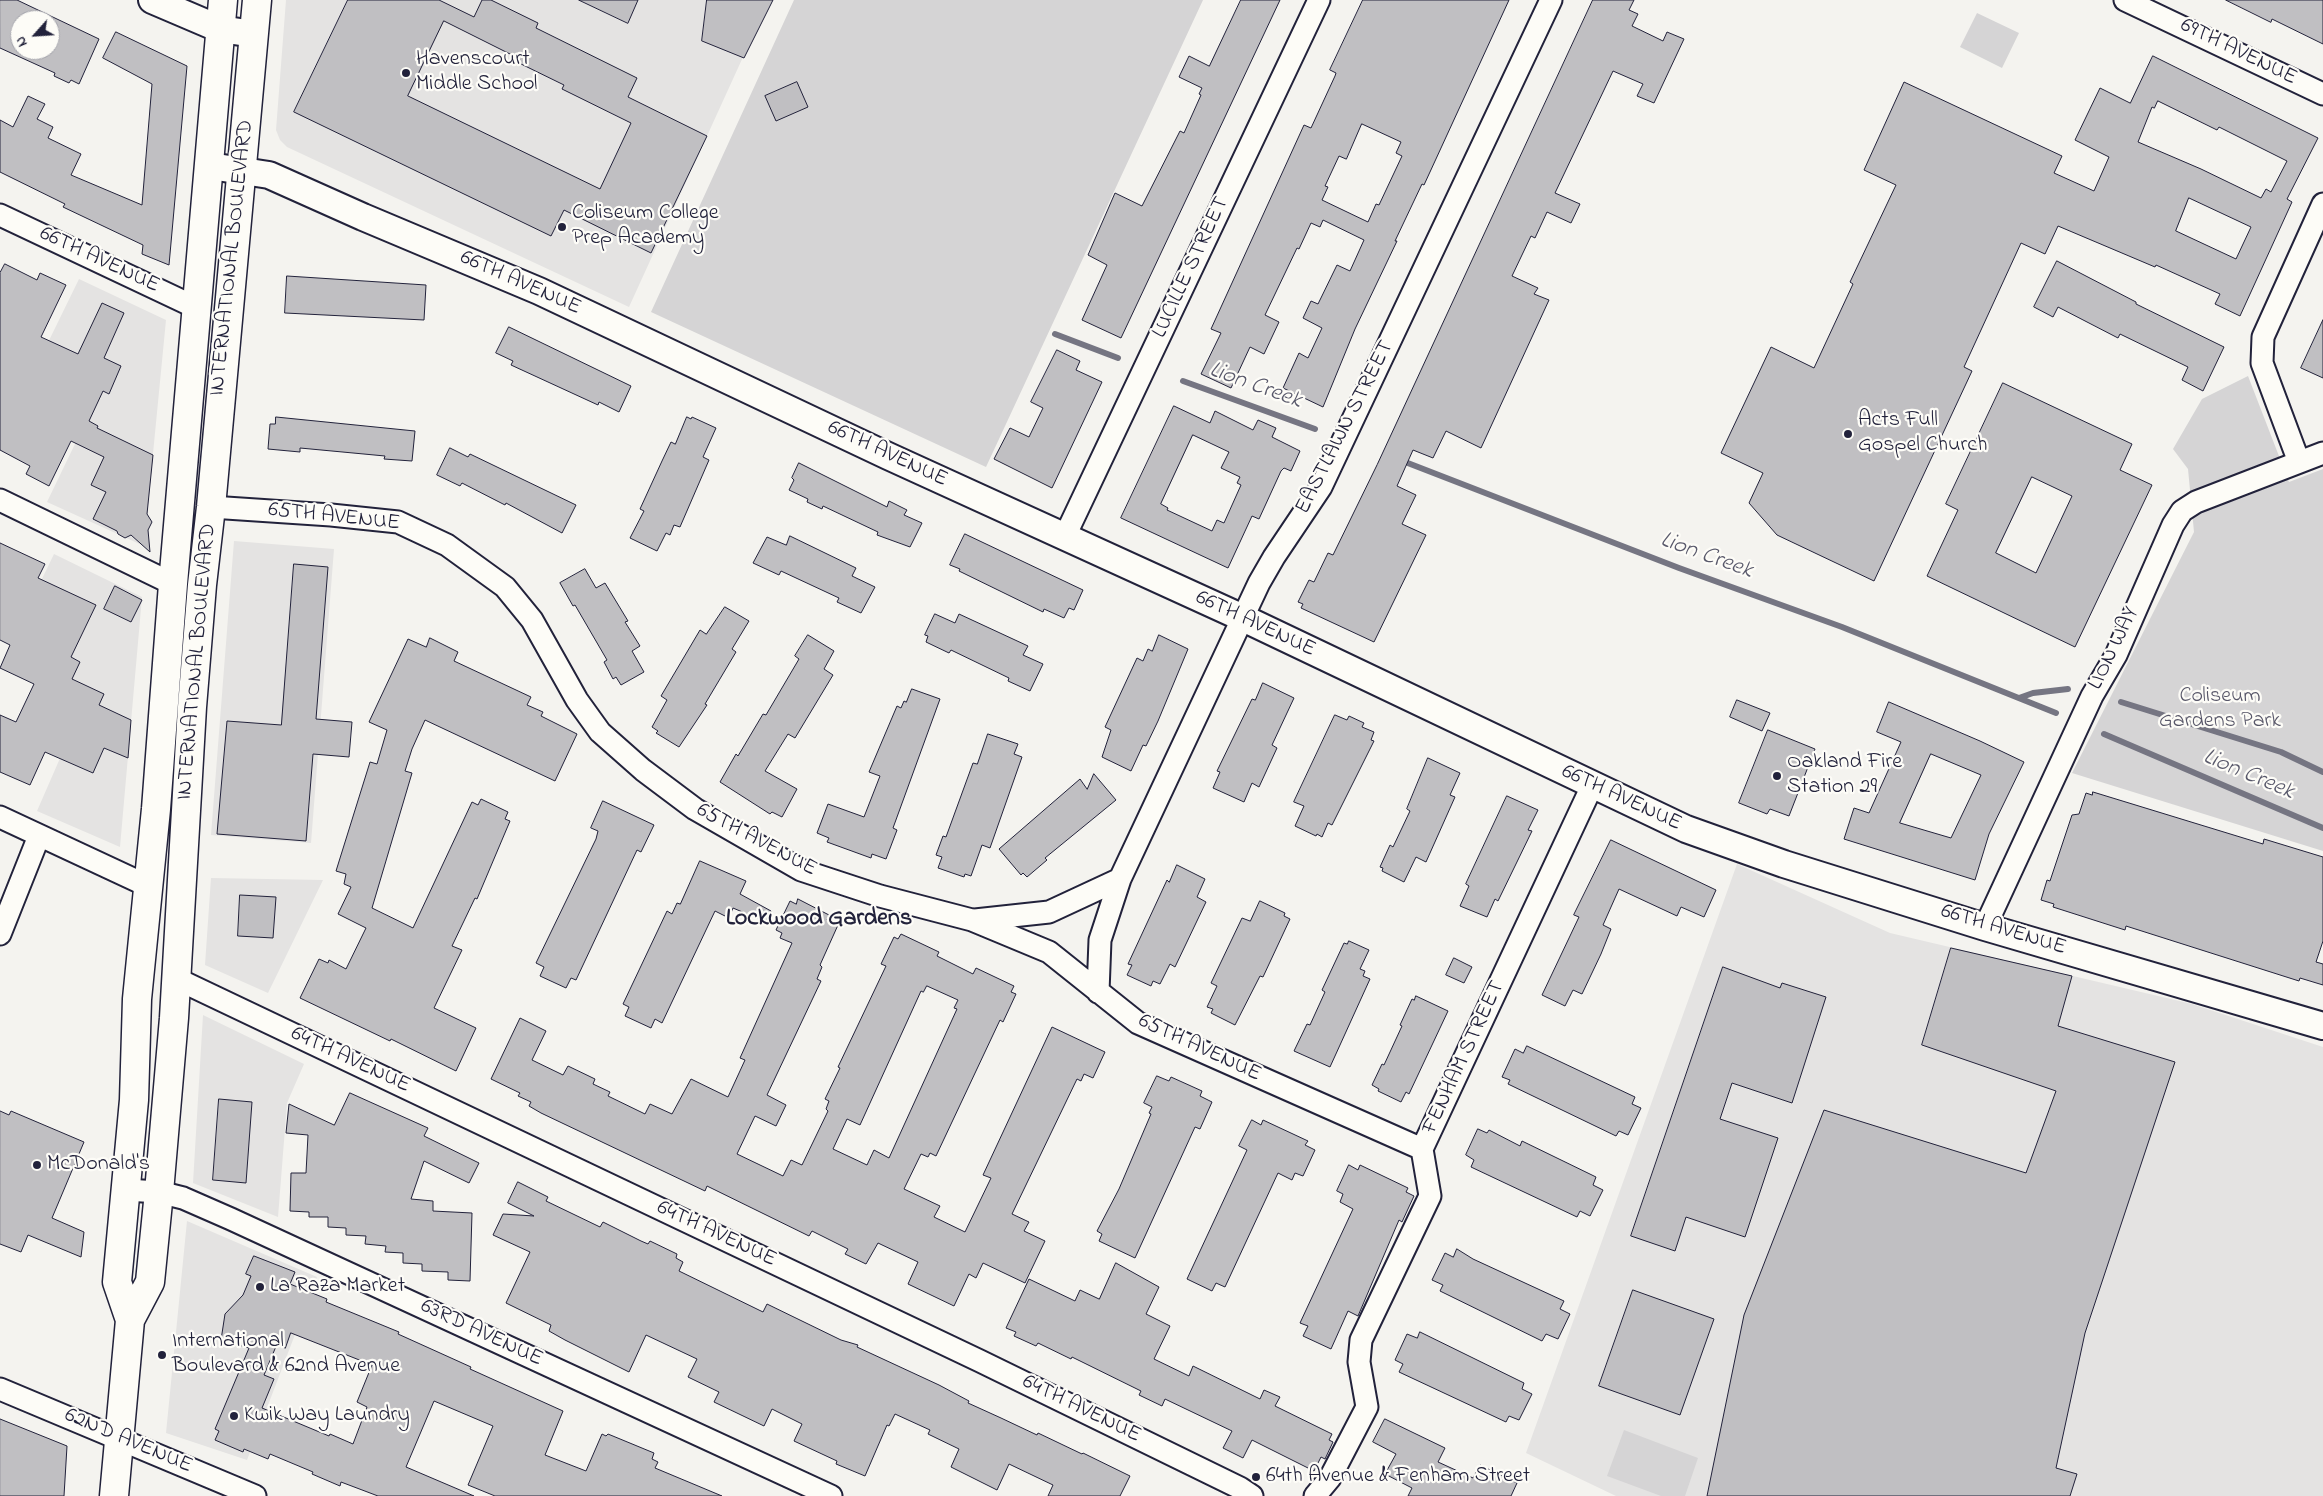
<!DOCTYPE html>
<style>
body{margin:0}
#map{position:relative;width:2323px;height:1496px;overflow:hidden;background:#f4f3ef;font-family:"Indie Flower",sans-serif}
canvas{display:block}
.north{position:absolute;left:10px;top:10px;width:50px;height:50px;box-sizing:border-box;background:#fdfcf7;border:1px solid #a5a5ac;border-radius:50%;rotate:244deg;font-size:14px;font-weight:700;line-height:20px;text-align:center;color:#22223b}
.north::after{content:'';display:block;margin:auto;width:18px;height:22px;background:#22223b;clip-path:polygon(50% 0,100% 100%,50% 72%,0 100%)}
</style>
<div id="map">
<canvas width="2323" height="1496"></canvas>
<div class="north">N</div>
</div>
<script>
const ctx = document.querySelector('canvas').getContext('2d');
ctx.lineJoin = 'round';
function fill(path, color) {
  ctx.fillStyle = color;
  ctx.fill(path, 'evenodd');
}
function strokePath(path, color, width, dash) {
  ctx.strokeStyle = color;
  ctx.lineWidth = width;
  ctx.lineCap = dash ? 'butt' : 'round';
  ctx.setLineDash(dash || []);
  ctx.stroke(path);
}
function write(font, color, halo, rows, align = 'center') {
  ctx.font = font + ' "Indie Flower",sans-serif';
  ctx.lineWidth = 4.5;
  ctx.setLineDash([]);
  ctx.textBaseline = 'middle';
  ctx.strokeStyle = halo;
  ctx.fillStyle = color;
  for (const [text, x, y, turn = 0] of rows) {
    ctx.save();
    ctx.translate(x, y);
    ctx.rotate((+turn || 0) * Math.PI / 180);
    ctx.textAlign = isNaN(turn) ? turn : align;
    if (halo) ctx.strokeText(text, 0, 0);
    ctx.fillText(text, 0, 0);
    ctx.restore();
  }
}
const built = new Path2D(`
 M286,0h483l-140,307 -342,-160 -7,-7 -4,-10z
 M79,279l87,41 -22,226 -97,-44 40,-83 -50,-54z
 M234,541l100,8 -23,294 -100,-8z
 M54,554l88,43 -22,250 -83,-36 34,-78 -18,-49 -50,-24z
 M1737,864l153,69 302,71 131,43v449h-707l-90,-43z
 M211,878l112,2 -55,113 -63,-28z
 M203,1015l101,49 -17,39 -9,114 -85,-34z
 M187,1221l130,56 -70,183 -81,-27z`);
const green = new Path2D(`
 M794,0h409l-217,467 -335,-155z
 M1977,13l42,20 -17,35 -42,-21z
 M2248,376l41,106 34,-13v382l-251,-78 122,-241 -6,-63 -15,-20 29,-50z
 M1624,1430l74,28 -13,38h-24l-54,-20z`);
const stream = new Path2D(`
 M1055,334l63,24
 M1183,381l132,48
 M1400,460l279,108 163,59 214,86
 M2019,698l14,-5 35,-4
 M2121,702l160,50 42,20
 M2104,734l219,94`);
const building = new Path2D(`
 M0,0h17l82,39 -20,45 -8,-4 -2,3 -15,-7 1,-3 -55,-25zM20,20h30v30h-30z
 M348,0h91l35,17 8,-17h9l47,23 -2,5 101,50 -9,19 79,39 -56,117 -87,-43 -13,26 -257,-124zM444,21l76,38 -1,4 45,22 -2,4 69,34 -31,66 -192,-93z
 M579,0h59l-10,23z
 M707,0h66l-29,58 -42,-17z
 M1241,0h39l-159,338 -39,-18 25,-55 -19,-10 27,-62 27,13 38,-75 4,2 17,-38 -2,-1 3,-6 -23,-11 10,-21 20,10z
 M1363,0h146l-85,185 -2,-1 -27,57h2l-42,88 -32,78 -40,-19 16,-35 9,5 14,-30 -19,-10 8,-17 7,3 19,-39 13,6 14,-31 -41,-20 -3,7 -9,-4 -12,26 -2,-1 -32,67 14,7 -15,32 -14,-7 -19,41 -30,-14 20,-41 -10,-4 93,-204 7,3 24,-52 1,-3 -6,-3zM1362,124l39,18 -5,11 6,3 -23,49 -3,-1 -8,18 -46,-22 6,-13 -3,-1 14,-30 7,3z
 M1593,0h41l-5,10 9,4 -6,12 31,15 4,-9 17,7 -30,64 -17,-7 6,-12 -30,-13 -9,19 -49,103 25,11 -9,19 -24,-11 -12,26 -4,-2 -19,40 26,12 -4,6 15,6 -68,148 -35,-17 -13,27 -20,-8 -16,36 19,9 -14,29 24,11 -52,107 -73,-34 2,-4 -5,-2 11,-22 5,2 14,-29 5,2 44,-90z
 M2226,0h97v44l-51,-25 -1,3z
 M116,32l71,34 -18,199 -27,-11 1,-9 -80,-38 2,-3 -65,-32v-52l13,7 15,-31 17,8 -8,15 16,8 -5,11 33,16 -10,21 71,30 10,-121 -49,-26z
 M2153,56l165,82 -31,61 5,3 -52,114 -25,-12 5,-10 -64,-29 -1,2 -97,-41 -13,28 -24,-11 -57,124 8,4 -98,210 -97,-46 -28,-32 14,-30 -42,-20 50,-106 43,21 39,-84 -3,-2 46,-97 -32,-15 40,-88 158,74 -8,17 40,18 15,-34 -34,-17 25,-52 30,15zM2158,101l59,29 2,-3 68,34 -16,31 -5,-3 -5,9 -60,-29 -63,-27 14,-35 2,1zM2189,198l62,29 -15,32 -60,-28z
 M797,82l11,25 -32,14 -11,-25z
 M2057,261l79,41v2l88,43 -21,44 -21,-11 6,-13 -68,-33 -2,4 -60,-31 -5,10 -19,-10z
 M5,264l32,16 3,-7 26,12 -25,52 37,17 24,-51 22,10 -20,45 17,8 -12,28 -6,-3 -14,30 9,5 -1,2 56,27 -6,59 5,8 -4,8 2,22 -19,-17 -6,3 -7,-4 -1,-3 -24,-12 13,-27 -15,-7 13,-28 -33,-16 -22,45 -23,-12 4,-8 -30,-16v-177z
 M287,276l139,9 -2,35 -139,-7z
 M2323,320v58l-22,-10z
 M509,327l122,59 -12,26 -20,-10 -1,3 -87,-40 2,-4 -17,-8z
 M1057,350l23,11 -4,9 26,12 -50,106 -58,-29 16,-31 19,9 14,-29 -12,-6z
 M2003,383l129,61 -12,26 32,15 -77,162 -148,-71 31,-66 -12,-6zM2032,477l40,19 -36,77 -40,-20z
 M1174,406l36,17 5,-12 38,19 5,-10 18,8 -4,9 28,14 -9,20 -7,-3 -3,3 -22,48 -7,-3 -24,52 -107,-50zM1193,435l36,17 -8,16 19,9 -3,6 4,2 -17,38 -7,-3 -5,11 -45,-21 1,-2 -7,-4z
 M276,417l139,14 -3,30 -28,-2 1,-3 -85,-8v4l-32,-3 2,-25h5z
 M687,417l4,2 1,-2 24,11 -13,29 6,3 -29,67 -6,-2 -4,10 -4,-2 -9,18 -27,-13 14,-27 -4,-2 22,-48 9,-19 4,2z
 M450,448l18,9 2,-3 106,51 -14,28 -56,-30 -1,2 -43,-22 -2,3 -23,-11z
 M799,463l88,44 2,-6 18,9 -3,5 18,8 -12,24 -33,-12 1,-3 -55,-26 -1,3 -15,-7 1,-3 -19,-9 5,-10 -2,-2z
 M965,534l118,56 -9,20 -5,-2 -5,10 -20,-9 -1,3 -84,-41 1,-2 -10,-4z
 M790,536l66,32 -4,8 23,11 -14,26 -24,-11 2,-4 -58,-27 -2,4 -26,-12 14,-26 19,8z
 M0,543l45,21 -7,14 58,27 -25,52 9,5 -8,17 32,15 -5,11 32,15 -3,38 -24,-10 -11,25 -48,-21 -15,33 -30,-13v-57l16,7 18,-38 -34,-16 10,-23 -10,-5z
 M294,564l34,3 -12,152 36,3 -3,35 -36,-3 -7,87 -89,-7 10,-113 54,4z
 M585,569l11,19 9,-5 23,38 -3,1 15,24 -8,5 12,21 -23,13 -5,-8 -3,2 -9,-17 3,-2 -32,-55 -2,1 -13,-23z
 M115,586l27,14 -11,22 -27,-13z
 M725,607l24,14 -17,28 4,3 -31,52 2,1 -28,42 -23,-14 2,-2 -6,-4 15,-27 -6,-4 39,-66 6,4z
 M935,614l20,9 4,-9 69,32 -5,9 20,9 -13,27 -22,-10 1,-3 -58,-28 -2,3 -23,-11 2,-6 -3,-1z
 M808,635l26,16 -10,18 9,6 -38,63 -7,-4 -23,37 32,18 -15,28 -10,-5 -2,2 -50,-32 16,-28 2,2 25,-42 3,1 33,-56 -4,-3z
 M1159,635l29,14 -30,72 -12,25 -3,-1 -12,26 -29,-14 9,-27 -6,-3 32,-69 6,3 5,-12 4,2z
 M430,638l28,14 -4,9 77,36 -4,8 16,7 -2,4 36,18 -22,47 -130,-61 -13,29 -7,22 7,2 -40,135 41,20 59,-126 6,3 3,-6 27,13 -3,7 5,2 -33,78 -2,-1 -23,48 10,4 -28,58 42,20 -20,43 -65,-32 -1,2 -90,-43 19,-39 9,4 1,-3 17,9 20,-41 -28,-14 13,-27 -7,-3 2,-10 -10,-3 34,-109 7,2 10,-34 -18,-8 39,-83 18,8z
 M1263,683l31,15 -22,47 5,3 -18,39 -7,-4 -8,19 -31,-14 7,-16 -3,-1 35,-72 3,1z
 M912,689l28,10 -47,129 4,2 -11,29 -14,-5 -1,4 -44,-16 2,-4 -12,-5 11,-29 36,13 16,-41 -11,-4 28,-66 4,2 3,-7 2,1z
 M1737,700l33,13 -8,18 -32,-14z
 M1889,702l91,39 44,21 -35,72 -14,46 -131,-41 10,-31 15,5 32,-71 -24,-10zM1931,754l50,21 -30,63 -51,-15z
 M1335,715l12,5 2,-4 15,7 -2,4 12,5 -3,8 3,1 -42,84 -4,-2 -6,14 -5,-3 -1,2 -21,-10 9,-20 -10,-4z
 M1768,730l47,19 -26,67 -19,-7 -3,5 -28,-11z
 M988,734l30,10 -4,10 8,3 -32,91 -8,-3 -11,31 -6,-2 -1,3 -26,-9 4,-11 -6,-2 7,-19 3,1 27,-74 4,1z
 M1428,758l32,15 -10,22 5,2 -29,65 -10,-5 -12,25 -22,-11 1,-3 -3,-1 10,-22 3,2 17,-36 -3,-2z
 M1094,774l22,26 -71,58 2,2 -20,17 -4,-4 -2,2 -22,-26 81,-70 7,10z
 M2093,792l170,52 1,-5 59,18v84l-7,21 7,2v21l-23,-7 -1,3 -173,-55 -1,4 -72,-23 1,-3 -13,-4 6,-20 3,1 22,-66 7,-1 7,-21 6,2z
 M1507,796l31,14 -10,20 4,1 -34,70 -3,-2 -8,18 -27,-11 9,-20 -3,-2z
 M603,801l51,24 -13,27 -4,-2 -61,130 -5,-2 -5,10 -26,-12 4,-9 -8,-4 60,-124 2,-8 -7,-3z
 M1611,840l105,50 -12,27 -23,-10 -4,9 -58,-27 -16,36 8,4 -10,25 -19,40 -9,-4 -8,16 -23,-11 37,-78 -5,-2z
 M700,861l46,20 -6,13 31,17 -5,11 -33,-14 -4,10 -14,-7 -53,112 -7,-4 -4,9 -26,-12 4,-9 -6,-3 44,-93 5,3 5,-11 3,1z
 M1177,865l28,14 -8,18 9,5 -31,65 -5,-3 -10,20 -7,-3 -2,5 -24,-11 5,-10 -4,-1 39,-84 2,2z
 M240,895l36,2 -3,41 -35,-2z
 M798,899l31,16 -2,5 11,5 -18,40 2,2 -5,12 4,2 -54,114 19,10 -10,21 -21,-10 -18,38 46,22 8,-16 11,5 26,-54 -2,-2 3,-8 -4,-2 15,-31 -2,-1 48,-101 -5,-2 13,-27 4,2 3,-5 38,18 -2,4 36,18 3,-6 38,18 -3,6 5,2 -13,28 -3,-2 -64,136 -6,-3 -2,4 -7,-3 -17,35 36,17 -6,11 31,15 26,-54 -8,-3 69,-148 53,25 -12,26 -9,-4 -3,7 -4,-2 -65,135 17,8 -5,9 21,10 -20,42 -42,-20 -7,15 -7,-4 -15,32 -46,-22 10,-22 -40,-19 -12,21 -21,-10 3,-5 -36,-18 -3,5 -102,-50 -2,5 -164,-78 -12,-7 2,-4 -13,-6 2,-3 -29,-14 29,-61 26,13 -14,29 31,15 5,-9 27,13 -2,5 17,8 -2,4 37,18 5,-10 22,10 19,-35 37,18 17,-37 -5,-2 52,-115 -12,-5 2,-5 -6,-3 14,-29 6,3zM927,986l31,14 -4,8 3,1 -68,149 -15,-8 -7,15 -34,-16 14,-30 13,6 61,-134 2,1z
 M1260,901l25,12 -1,3 6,3 -27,58 -3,-1 -25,49 -24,-12 2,-4 -6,-2 10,-21 -6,-3 31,-65 8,3z
 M1349,941l20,9 -9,19 5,2 -2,5 7,3 -40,88 -36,-16 13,-27 3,1 15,-33 -3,-2 22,-47 3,1z
 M1951,948l121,28 -14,50 117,36 -90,271 -29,135 21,6 -7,22h-363l37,-181 80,-205 202,63 30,-82 -134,-46z
 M1454,958l18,9 -8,16 -18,-8z
 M1723,967l57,21 2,-5 44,14 -34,106 -60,-20 -12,36 58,19 -33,99 -59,-20 -11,34 -44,-15z
 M1416,996l32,15 -39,83 -3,-2 -5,10 -23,-11 1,-2 -7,-4 10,-21 2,1 18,-39 -2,-1 12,-26 2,1z
 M1527,1046l108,51 -3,7 9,4 -13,27 -9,-4 -3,5 -108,-52 2,-4 -8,-3 13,-28 8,4z
 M1157,1076l12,5 2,-4 31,14 -2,5 12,6 -12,27 -5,-2 -60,131 -36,-17 3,-7 -5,-3 22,-42 32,-75 -2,-1 3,-6 -8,-4z
 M350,1093l78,35 -4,8 55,27 -10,20 -45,-22 -13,38 22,2v10l39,2 -2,68 -22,-1v-8l-26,-1v-7l-19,-1v-10l-18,-1 1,-6 -21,-2 1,-8 -20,-1v-7l-18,-1v-10h-19v-5l-19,-1 1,-38h15l2,-38 -22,-2 3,-29 45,21z
 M219,1099l33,3 -6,81 -33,-3z
 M0,1111l9,4 2,-4 73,31 -32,76 32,14 -3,25 -53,-22 -7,17 -21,-8z
 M1252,1120l9,5 2,-5 45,21 -3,4 10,5 -12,26 -8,-3 -3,7 -14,-7 -53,114 -9,-4 -4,8 -25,-12 60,-129 -8,-4z
 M1478,1129l9,4 2,-3 31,16 2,-5 74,36 -3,8 10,5 -13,26 -10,-5 -3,6 -106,-50 3,-7 -8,-5z
 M1349,1165l9,5 2,-5 48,23 -2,4 8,4 -12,26 -3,-2 -41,96 -10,-5 -17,38 -28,-13 5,-10 -8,-3 53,-114 -13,-7 3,-8 -6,-3z
 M518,1182l30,15 -2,4 54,26 3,-5 38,19 7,3 2,-3 27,13 -1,4 7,4 -4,9 84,41 4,-8 74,36 17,5 -1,2 82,38 30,16 -1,2 33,15 36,17 1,-2 44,21 1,-1 47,23 -10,20h-72l5,-11 -44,-21 -12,26 -46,-23 8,-18 -31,-15 2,-4 -35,-16 -6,12 -2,-1 -22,51 -29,-12 1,-3 -43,-20 8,-17 -30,-15 -8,17 -50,-24 5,-10 -31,-15 9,-18 -51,-24 -17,37 -64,-32 -16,-9 2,-6 -45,-22 24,-51 -37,-17 10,-21 31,2 -26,-13z
 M1457,1249l16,10 91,42 -4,8 10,5 -12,25 -12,-5 -4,7 -102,-50 3,-6 -11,-5 13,-27 8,4z
 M254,1256l41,16 -5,12 37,15 -1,3 73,30 -1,2 73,33 -1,2 93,42 -18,44 41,16 16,-37 4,2 2,-2 46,19 -2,6 6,3 -3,6 67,28h-227l-27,-11 25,-59 -59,-25 -28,66 68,29h-96l-37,-14 -1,4 -28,-12 1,-2 -43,-18 -2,5 -24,-10 -1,3 -28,-12 4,-9 -4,-2 34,-81 -28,-8 4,-26 18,-19 8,-19 -5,-2zM291,1333l81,32 -15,37 10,5 -14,37 -23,-10 -1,2 -67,-28 12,-29 -10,-4 13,-31 8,4z
 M1116,1263l43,24 -13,27 24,12 -16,33 35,17 4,-10 67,33 4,-9 16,7 -5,9 57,28 -3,6 4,2 -8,17 -4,-2 -7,14 -62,-31 -9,18 -20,-10 9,-17 -67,-32 -3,7 -23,-11 2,-4 -69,-34 -1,2 -33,-16 -2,3 -22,-10 2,-4 -10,-4 23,-49 46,22 5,-11 19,9z
 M1633,1290l81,29 -34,96 -81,-29z
 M1420,1332l104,51 -2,6 10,5 -13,26 -10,-4 -3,6 -107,-50 4,-8 -8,-4 12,-26 10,4z
 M0,1419l67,27 -3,50h-64z
 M1385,1419l60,29 -7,14 35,16 7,-13 37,18 -6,13h-103l4,-8 -27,-14 11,-20 -23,-12z`);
const minor = new Path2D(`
 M2125,0l198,94
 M0,215l197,93
 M2299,462l-37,-99 1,-26 60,-133
 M0,500l173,84
 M211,507l120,8 67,7 49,23 58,42 27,33 45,80 23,32 43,38 52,39 106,61 79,26 92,24 77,32 89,71 284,126
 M1065,536l254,-536
 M0,817l148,69
 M975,920l74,-8 71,-33
 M1985,927l107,-231 24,-41 57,-130 9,-14 14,-9 127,-49
 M0,934l39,-98
 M177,979l803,382 260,127 12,8
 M1098,992l2,-52 20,-61 139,-296 15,-26 47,-70 230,-487
 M126,1190l33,2 24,6 48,21 600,277
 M0,1389l255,107
 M1315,1496l15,-18 37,-71 -8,-45 2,-22 69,-144 -8,-47 170,-363`);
const tertiary = new Path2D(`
 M152,0l68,29 34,5
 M210,166l59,9 94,42 176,74 349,165 355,162 443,211 98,35 201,63 338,99`);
const primary = new Path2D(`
 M130,1320l-13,-38 17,-182 3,-101 19,-190 17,-225 50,-584
 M114,1496l16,-176 20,-38 9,-90 15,-174 18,-311 10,-122 9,-78 46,-507`);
const markers = [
 [406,73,5,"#22223b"],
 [562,227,5,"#22223b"],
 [1848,434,5,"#22223b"],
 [1777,776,5,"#22223b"],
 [37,1165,5,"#22223b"],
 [260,1287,5,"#22223b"],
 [162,1355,5,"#22223b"],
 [234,1416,5,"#22223b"],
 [1256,1477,5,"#22223b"]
];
const streetNames = [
 ["69TH AVENUE",2238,53,26],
 ["INTERNATIONAL BOULEVARD",233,258,-84],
 ["66TH AVENUE",99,261,25],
 ["LUCILLE STREET",1192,268,-65],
 ["66TH AVENUE",520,284,24],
 ["EASTLAWN STREET",1346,428,-63],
 ["66TH AVENUE",887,455,25],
 ["65TH AVENUE",334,518,6],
 ["66TH AVENUE",1255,625,25],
 ["LION WAY",2115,649,-64],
 ["INTERNATIONAL BOULEVARD",198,662,-85],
 ["66TH AVENUE",1621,799,25],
 ["65TH AVENUE",756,841,28],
 ["66TH AVENUE",2003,931,17],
 ["65TH AVENUE",1199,1049,25],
 ["FENHAM STREET",1465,1058,-65],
 ["64TH AVENUE",350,1061,25],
 ["64TH AVENUE",716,1235,25],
 ["63RD AVENUE",481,1334,25],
 ["64TH AVENUE",1081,1410,26],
 ["62ND AVENUE",128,1442,23]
];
const poiNames = [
 ["Havenscourt",416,60],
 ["Middle School",416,85],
 ["Coliseum College",572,214],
 ["Prep Academy",572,239],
 ["Acts Full",1858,421],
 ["Gospel Church",1858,446],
 ["Oakland Fire",1787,763],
 ["Station 29",1787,788],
 ["McDonald's",47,1165],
 ["La Raza Market",270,1287],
 ["International",172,1342],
 ["Boulevard & 62nd Avenue",172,1367],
 ["Kwik Way Laundry",244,1416],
 ["64th Avenue & Fenham Street",1266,1477]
];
const parkNames = [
 ["Coliseum",2220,697],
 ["Gardens Park",2220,722]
];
const waterNames = [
 ["Lion Creek",1255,387,20],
 ["Lion Creek",1706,557,20],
 ["Lion Creek",2248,776,23]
];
const neighbourhoodNames = [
 ["Lockwood Gardens",819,920]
];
fill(built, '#e4e3e2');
fill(green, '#d5d4d5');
strokePath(stream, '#757582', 6);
fill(building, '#c0bfc2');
strokePath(building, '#22223b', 1);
strokePath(minor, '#22223b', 25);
strokePath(tertiary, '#22223b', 30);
strokePath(primary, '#22223b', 31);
strokePath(minor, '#fdfcf7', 21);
strokePath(tertiary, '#fdfcf7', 26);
strokePath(primary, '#fdfcf7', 28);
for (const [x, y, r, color] of markers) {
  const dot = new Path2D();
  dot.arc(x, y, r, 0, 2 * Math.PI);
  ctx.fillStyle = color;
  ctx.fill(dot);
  strokePath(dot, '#fdfcf7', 2);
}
write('22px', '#22223b', '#fdfcf7', streetNames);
write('22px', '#22223b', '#fdfcf7', poiNames, 'left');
write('22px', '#585769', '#fdfcf7', parkNames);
write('italic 24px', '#59596b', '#fdfcf7', waterNames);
write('bold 24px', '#22223b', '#fdfcf7', neighbourhoodNames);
</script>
